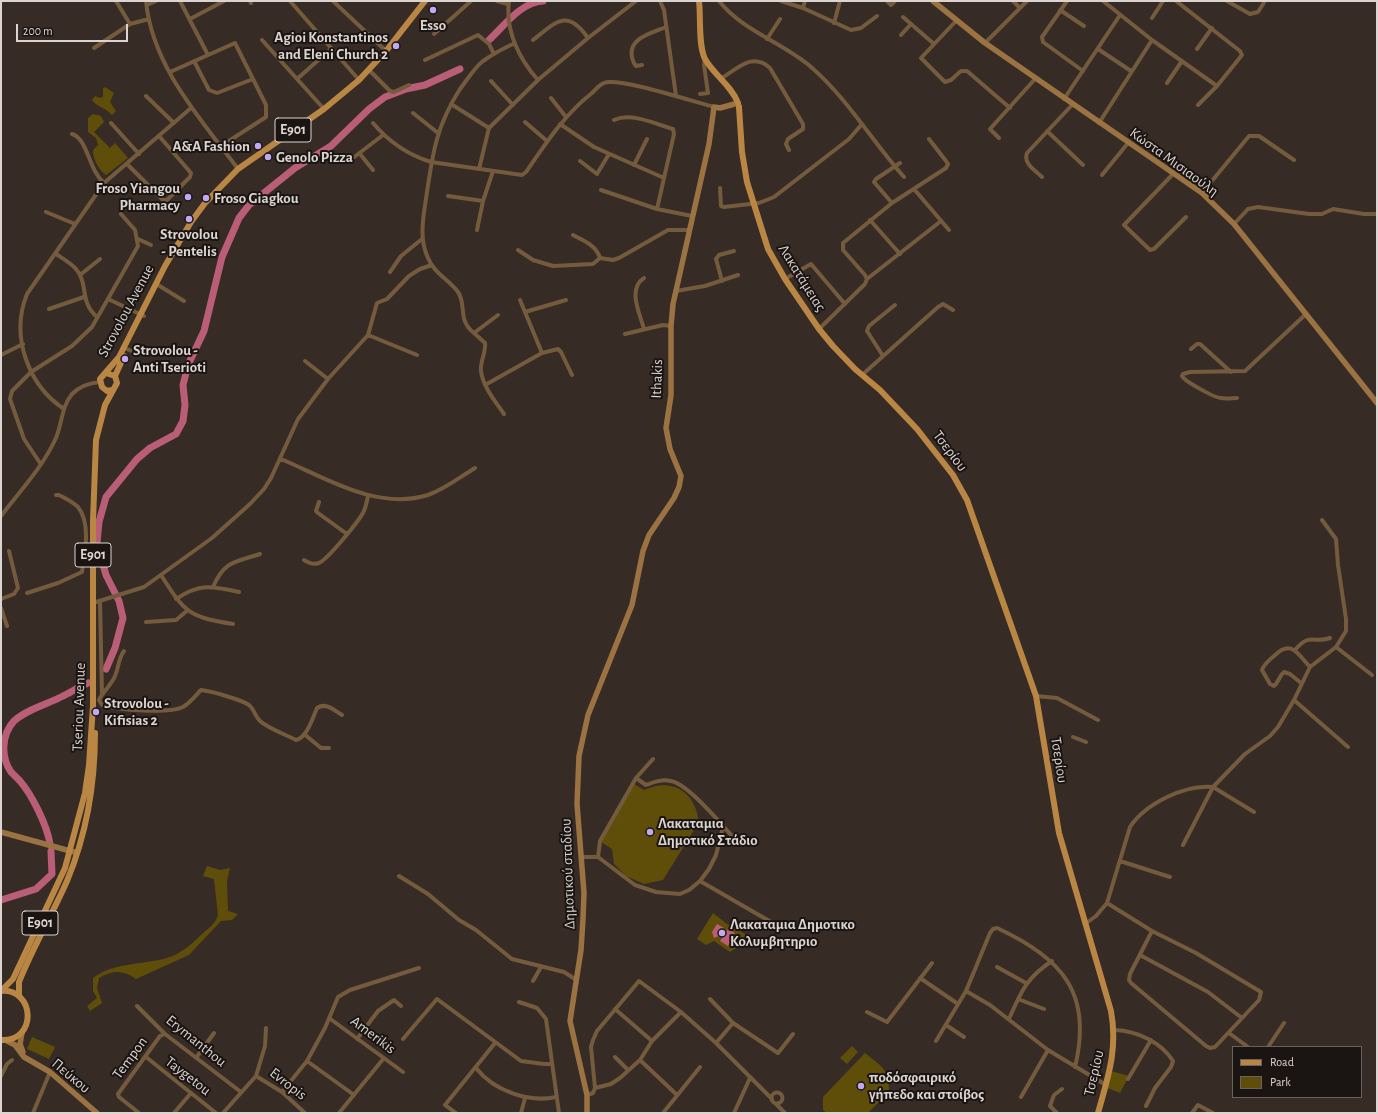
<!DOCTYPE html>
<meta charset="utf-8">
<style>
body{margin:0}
#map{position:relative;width:1378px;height:1114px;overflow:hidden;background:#372b26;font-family:"Alegreya Sans",sans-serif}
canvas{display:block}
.frame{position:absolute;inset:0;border:2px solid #dcd4d0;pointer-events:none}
.legend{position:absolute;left:1232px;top:1046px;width:130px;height:52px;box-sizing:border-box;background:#1a1512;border:1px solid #68615e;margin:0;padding:5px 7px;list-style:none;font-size:12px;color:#dcd4d0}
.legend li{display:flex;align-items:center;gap:8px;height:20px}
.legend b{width:20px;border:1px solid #68615e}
.scale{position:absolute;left:16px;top:24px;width:112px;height:18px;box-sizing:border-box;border:2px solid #dcd4d0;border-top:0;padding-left:5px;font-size:12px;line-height:14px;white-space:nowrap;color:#dcd4d0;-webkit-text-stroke:3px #1a1512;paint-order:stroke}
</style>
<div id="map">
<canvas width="1378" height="1114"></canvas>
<div class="frame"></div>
<ul class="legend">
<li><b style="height:5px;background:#b98644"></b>Road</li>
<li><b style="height:11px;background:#5f4e09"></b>Park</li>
</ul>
<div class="scale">200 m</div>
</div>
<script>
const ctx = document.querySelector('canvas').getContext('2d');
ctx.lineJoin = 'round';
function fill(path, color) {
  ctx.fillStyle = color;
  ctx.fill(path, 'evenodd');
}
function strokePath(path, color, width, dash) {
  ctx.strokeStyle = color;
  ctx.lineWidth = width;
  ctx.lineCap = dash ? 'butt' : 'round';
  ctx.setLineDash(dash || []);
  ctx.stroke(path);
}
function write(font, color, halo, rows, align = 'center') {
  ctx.font = font + ' "Alegreya Sans",sans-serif';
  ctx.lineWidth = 4;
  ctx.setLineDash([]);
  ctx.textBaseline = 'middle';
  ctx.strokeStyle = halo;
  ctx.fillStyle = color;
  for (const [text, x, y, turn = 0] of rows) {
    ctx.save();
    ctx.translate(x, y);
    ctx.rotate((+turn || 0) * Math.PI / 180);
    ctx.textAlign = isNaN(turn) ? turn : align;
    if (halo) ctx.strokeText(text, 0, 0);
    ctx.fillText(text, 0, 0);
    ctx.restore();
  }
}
const green = new Path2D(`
 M105,87l9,6 -4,9 6,9 -4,4c-6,-7 -15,-8 -20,-15l3,-4 5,2 3,-1v-9z
 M93,114l8,2 3,6 -10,10 16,16 5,-5 13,15 -22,17c-7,-5 -13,-15 -13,-25l5,-5 -2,-7 -8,-6v-14z
 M634,784l10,6c28,-13 51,1 55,32l-36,58 -19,4 -18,-8 -12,-12 -2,-15 -11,-7z
 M207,866l13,4 10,-2 -3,13 1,30 10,3 -6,6 -11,1 -32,34 -53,24c-13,-9 -23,-9 -37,-1l-2,10 5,15 -12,8 -3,-5 10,-8 -4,-7v-13c21,-16 50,-13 74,-20 14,-4 26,-15 36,-25 6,-5 13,-10 15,-18l-4,-36 -11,-3z
 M713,913l14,11 11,2 -1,3 14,9 -21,14 -16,-11 -8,4 -9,-6z
 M32,1037l23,10 -6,12 -22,-10z
 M852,1046l6,6 -11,12 -7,-6z
 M865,1053c17,14 24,15 24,39l-21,21h-41l-4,-3v-13z
 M1111,1071l18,5 -9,17 -13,-5z`);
const water = new Path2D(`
 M717,924l7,4 -5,8 -5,2 -2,-6z
 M728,929l7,4 -7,13 -8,-5z`);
const river = new Path2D(`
 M489,40c15,-14 32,-38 54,-39
 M106,669l9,-21 8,-30 -4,-17 -13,-26 -9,-32 2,-21 7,-25 31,-38 13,-11 26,-14 7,-13 2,-16 -2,-20 5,-20 16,-34 18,-74 17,-39 10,-13 46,-37 36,-22 38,-37 16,-12 21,-8 19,-4 35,-16
 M50,844c-3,-19 -18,-49 -30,-63 -3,-3 -6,-6 -9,-9 -10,-14 -10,-37 3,-51 13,-12 34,-17 49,-25 8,-4 16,-9 25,-13
 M1,900l35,-11 16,-15 -1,-23`);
const street = new Path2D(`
 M116,1l14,23
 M146,1c6,65 54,117 92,168
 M180,1l28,54
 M250,1l1,2
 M290,1l69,79
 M333,1l53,50
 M497,1l11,3
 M509,1c-4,29 10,58 29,79
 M660,1l4,9 12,86
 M719,1c25,31 63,41 92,66 36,31 61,74 93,110
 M781,1l22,7 48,22 10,-2 16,-12
 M887,1l4,4 4,-4
 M1013,1l7,7
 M1067,1l-25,36 1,5 40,29
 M1103,1l49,39 65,46
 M1176,1l64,50 2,4 -25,31 -19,19
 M1227,1l23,13 8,-2 7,-11
 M147,5l9,-4
 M803,8l2,-7
 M1060,10l24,16
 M903,17l31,27
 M1152,18l11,-17
 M190,19l34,-18
 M956,21l-35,37 24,24 6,-2 10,-9h6l43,37
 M834,23l6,-22
 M434,34l37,-33
 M901,35l10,-11
 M767,39l13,-20
 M262,40l62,69
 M533,40c23,-18 34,-32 55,-2
 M985,43l42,-42
 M94,48l36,-24 19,-5
 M1098,49l33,22
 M1197,49l15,-21
 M425,60l53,-25 11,9 5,10
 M194,61l15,29 8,3 36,-14
 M642,65l-6,1c-3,-3 -3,-5 -4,-9 -4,-19 20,-24 34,-30
 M369,70l21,21 4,1 15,-7
 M170,72l65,-29 31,62v12l-45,29
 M722,78c16,-10 31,-26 48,-10l33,56v5l-15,10 -2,5 3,6
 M297,79l35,-31
 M491,81l22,24
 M1167,83l15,-22
 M700,94l8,-1 -4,-28 1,-6
 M146,96l28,27
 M551,98l15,19
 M1064,99l56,-84
 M451,104l38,24
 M413,113l25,20
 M614,120c18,-8 41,4 59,9l1,5 -17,75
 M525,122l22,19
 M111,123l28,31
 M373,123c16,19 35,32 58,39l91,13 4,-3c20,-29 38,-57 66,-79 3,-3 8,-9 12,-10 15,-6 90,19 110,24
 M1099,123l53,-83
 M560,124l34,23 70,31
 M1047,131l36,34
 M72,134c16,5 16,35 32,49
 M999,138l-9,-9 45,-50
 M360,154l13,16
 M349,161l34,-26
 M580,161l17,13 12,-20
 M127,164l36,36h4l23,-23 1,-4 -32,-37
 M634,165l13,-26
 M479,169l10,-41 49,-48 50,-42 48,-37
 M1173,174l-49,51 26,25 4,-1 32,-32
 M1102,175l26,-32
 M1042,177c-7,-7 -19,-13 -15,-24l45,-48
 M720,188l1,18 3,1 35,-4 15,-6 75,-58 13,-15
 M914,189l35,41
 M601,190l56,19 35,7
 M1202,193l47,-57h10l35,24
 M448,196l35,5
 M892,203l-18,-21 2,-3 24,-16
 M46,212l29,12
 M870,220l30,34
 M1234,224l14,-15 10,-2 51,7h13l11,-5 31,5h13
 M477,230l6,-29 10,-30
 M573,235c11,6 23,10 27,23
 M138,239l13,6
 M518,250l15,10 20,6 40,-2 7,-6 13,2 6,-2 49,-28h21
 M56,254c6,4 15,9 20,15 13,15 3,33 21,48
 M390,272l11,-16 21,-17
 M80,275l20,-16
 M644,278c-17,11 -4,36 0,51
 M785,279l26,-15 34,40
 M867,279l-2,-4 -22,-25v-7l49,-40 54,-35 2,-4 -2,-3 -17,-22
 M722,281l-6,-22 3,-4 15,-4
 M158,285l26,16
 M676,291l29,-5 33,-11
 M108,299l36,17
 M520,300l5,12 41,-12
 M49,309l35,-12
 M525,312l17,41
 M498,315l-24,18c-17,-13 -7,-28 -16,-41 -10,-13 -24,-19 -30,-34 -10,-21 -4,-44 -1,-66 6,-41 10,-67 33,-103 7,-9 14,-21 23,-28 10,-7 21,-13 32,-18
 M819,329l46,-45 2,-5 74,-58
 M474,333l11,10c1,10 -5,18 -4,28 2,16 14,30 23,43
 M625,334l38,-9 8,1
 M368,335l49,20
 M127,349l12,5
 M1191,349l6,-5h3l31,28
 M1,355l22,-11
 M883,356l-16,-25 2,-5 26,-21
 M305,361l23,18
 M862,375l76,-68 5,-3 10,6
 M485,385l57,-32 16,-4 3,3 11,23
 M1237,398c-5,0 -11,1 -16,0 -6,0 -37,-17 -39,-22l1,-2 7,-2 55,-1 61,-57
 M64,409c-36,-24 -54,-73 -37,-115l77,-111 87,-75
 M281,459c45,19 96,52 147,36 17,-6 32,-18 47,-27
 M40,463l-16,-24 -14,-40 2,-8 19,-19 41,-26 20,-19 46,-81 -3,-16 -14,-16
 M319,502l-3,9 2,2 29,21
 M1,516c18,-24 41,-48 54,-76 7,-14 6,-33 17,-46 7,-7 17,-11 28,-12
 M304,560c5,3 9,5 15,3 9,-4 40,-42 45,-52 2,-5 3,-10 4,-15
 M161,575c24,38 28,42 72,49
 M213,587c11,-26 22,-25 47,-33
 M27,593l31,-10 24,-11c3,-19 9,-49 -4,-65 -5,-5 -13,-9 -19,-12h-3
 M1,599l13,-5 4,-6 -9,-37
 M176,599c24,-16 36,-13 63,-7
 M100,601l2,94
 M93,603l51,-16 68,-49 38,-34 14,-15 7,-11 27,-59 30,-40 40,-44 9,-32 10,-4 22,-23 11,-7 12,-4
 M1,608l6,18
 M146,622l30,-2 12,-10
 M1336,647l36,28
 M1295,650c15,-18 18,-6 35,-12
 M124,651c-6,8 -5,16 -9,25 -3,8 -13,17 -16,24l3,5c16,5 67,9 81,2 7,-4 13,-12 18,-17 10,1 41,10 48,15 5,4 6,11 11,16 9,8 25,13 36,19 11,-2 17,-23 21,-32 9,-6 17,2 25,7
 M1301,683l-11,-9 -6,-2c-5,4 -5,10 -10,14l-4,-2 -8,-14c2,-6 7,-10 12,-14 17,-17 23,-3 36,11
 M1036,696l21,2 41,22
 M1294,700l54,47
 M304,734l17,14h8
 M1073,737l13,5
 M636,778l10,7c8,-3 16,-6 25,-4 17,3 49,42 62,56
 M1183,845l30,-58 32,-33 25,-18 8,-9 16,-27 16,-33 26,-20 10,-16v-12l-8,-54 -2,-26 -14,-19
 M581,857h17l37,28 21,7 24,2 9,-4 11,-9 9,-12 7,-14 7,-28
 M598,857l2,-16 36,-63 17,-19
 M1120,861l50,16
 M399,876l29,18 31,26 17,10 36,29 52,13 11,7
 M700,881l78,45
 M1107,903l45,28 44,22 65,39 -2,8 -44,47 -5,1 -4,-2 -75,-63 -2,-3 1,-6 22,-43
 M1085,924l11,-8 11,-13 23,-76c15,-23 55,-43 83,-40l41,25
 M1140,955l68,37 34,26
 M997,967l29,16
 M920,978l38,26
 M533,981l8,-14
 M966,991l24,14 58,45 58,35
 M710,999l23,24 45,30 15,-19
 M1018,999l26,10
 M519,1002l18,6 9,11 13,94
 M137,1006l28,28 76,58
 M615,1009l37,32
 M867,1012l20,10 45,-59
 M329,1018l74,54
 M1009,1019c12,-27 17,-41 43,-58
 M946,1025l18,12
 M1115,1030c22,1 46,12 58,31l-2,6 -16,21 -9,18
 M1229,1033l19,14
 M357,1039l21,-28 16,-11 7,6
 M403,1039l34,-40 84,62 23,3h7
 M936,1041l30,-50 24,-58 3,-4 4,-1c65,30 96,65 78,139
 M716,1043l17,-20
 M1268,1047l16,-24
 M146,1057l70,56
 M615,1057l13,13
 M196,1058l18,-25
 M640,1060l37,35
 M307,1061l47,34
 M476,1068c18,23 53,35 80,29
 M1,1076l6,-12 5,-4
 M256,1076l26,16 23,21
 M1128,1079l23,-39
 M595,1088l16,-4 9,-6 20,-18 12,-19 29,-29
 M282,1092l25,-31 18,-33 13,-31 12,-7 69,-22
 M771.5 1098a5.5 5.5 0 1 1 11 0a5.5 5.5 0 1 1-11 0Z
 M587,1095l6,-2 2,-5 -4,-41 2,-7 4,-9 42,-50 42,31 35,31 56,56
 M1021,1097l27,-47
 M776,1104l9,9
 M33,1113l17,-41
 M139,1113l-20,-16 -1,-3 42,-58 5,-2
 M174,1113l17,-20
 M223,1113l33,-37 9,-30 1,-18
 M339,1113l45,-55
 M456,1113l-11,-8 50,-62
 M521,1113l4,-15
 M663,1113l37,-46
 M734,1113l16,-35
 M1057,1113l-7,-7 4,-11 8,-6
 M1192,1113l6,-8 15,8`);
const secondary = new Path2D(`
 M933,1l52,42 217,150 32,31 143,179
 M1,832l73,20
 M22,1033l-2,11 3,8
 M7,1041l8,4 9,12 26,15 47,41
 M587,1113v-18l-17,-74 11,-71 2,-31 1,-26 -7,-89 2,-48 9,-41 44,-110 11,-54 6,-16 25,-37 5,-11 2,-11 -11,-27 -4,-21 5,-33v-69l2,-22 36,-160 5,-37 6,1 18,-5 1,3`);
const primary = new Path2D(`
 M699,1c2,16 -1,44 6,58 9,16 26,26 33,44
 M739,107l3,45 5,30 21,67 17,30 34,50 14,17 22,23 25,21 37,39 36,46 14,25 69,196 23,137 52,178c7,38 -3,66 -13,102
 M115,376l9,-20
 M112,390l-5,1 -5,-4 -2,-8 19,-22 46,-91 26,-44 14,-19 33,-34 86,-60 35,-29 27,-29 39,-50
 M1,991l12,-12 52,-111 20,-75 4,-28 4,-59v-185l3,-81 9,-35 12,-22 -2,-7 -9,-3
 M1,991c34,-3 37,51 0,49
 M19,996v-14c14,-35 33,-67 48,-101 20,-48 28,-98 28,-148`);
const markers = [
 [433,10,4,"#c0a8f4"],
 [396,46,4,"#c0a8f4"],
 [258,146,4,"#c0a8f4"],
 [268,157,4,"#c0a8f4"],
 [188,197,4,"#c0a8f4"],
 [206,198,4,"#c0a8f4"],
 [189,219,4,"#c0a8f4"],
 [125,359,4,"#c0a8f4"],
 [96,712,4,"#c0a8f4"],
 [650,832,4,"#c0a8f4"],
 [722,933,4,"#c0a8f4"],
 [861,1086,4,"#c0a8f4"]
];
const shields = [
 [293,130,36],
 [93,555,36],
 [40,923,36]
];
const shieldNames = [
 ["E901",293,130],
 ["E901",93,555],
 ["E901",40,923]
];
const poiNames = [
 ["Esso",433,25,"center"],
 ["Agioi Konstantinos",388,37,"right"],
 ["and Eleni Church 2",388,54,"right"],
 ["A&A Fashion",250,146,"right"],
 ["Genolo Pizza",276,157],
 ["Froso Yiangou",180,188,"right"],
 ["Pharmacy",180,205,"right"],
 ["Froso Giagkou",214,198],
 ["Strovolou",189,234,"center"],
 ["- Pentelis",189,251,"center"],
 ["Strovolou -",133,350],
 ["Anti Tserioti",133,367],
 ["Strovolou -",104,703],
 ["Kifisias 2",104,720],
 ["Λακαταμια",658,823],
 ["Δημοτικό Στάδιο",658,840],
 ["Λακαταμια Δημοτικο",730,924],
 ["Κολυμβητηριο",730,941],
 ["ποδόσφαιρικό",869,1077],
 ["γήπεδο και στοίβος",869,1094]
];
const streetNames = [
 ["Κώστα Μισιαούλη",1174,162,36],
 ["Λακατάμειας",802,278,58],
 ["Strovolou Avenue",126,311,-62],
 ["Ithakis",657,379,-88],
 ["Τσερίου",950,451,53],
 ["Tseriou Avenue",79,707,-88],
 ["Τσερίου",1059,760,81],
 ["Δημοτικού σταδίου",568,874,-92],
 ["Amerikis",373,1035,37],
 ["Erymanthou",196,1041,39],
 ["Tempon",130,1058,-54],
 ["Τσερίου",1094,1073,-77],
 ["Πεύκου",71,1076,40],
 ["Taygetou",188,1076,38],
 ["Evropis",288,1084,38]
];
fill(green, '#5f4e09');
fill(water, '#ba5d76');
strokePath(river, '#ba5d76', 7);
strokePath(street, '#745b3d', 4);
strokePath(secondary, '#9b7342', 5.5);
strokePath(primary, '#b98644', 6);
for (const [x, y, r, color] of markers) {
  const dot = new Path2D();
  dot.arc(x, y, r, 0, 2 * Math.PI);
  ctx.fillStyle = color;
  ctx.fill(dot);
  strokePath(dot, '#1a1512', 1.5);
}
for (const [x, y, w] of shields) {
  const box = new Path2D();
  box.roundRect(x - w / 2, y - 12, w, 24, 3);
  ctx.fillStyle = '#1a1512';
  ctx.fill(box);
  strokePath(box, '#dcd4d0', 1);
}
write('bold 14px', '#dcd4d0', null, shieldNames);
write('bold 15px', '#dcd4d0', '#1a1512', poiNames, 'left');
write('15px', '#dcd4d0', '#1a1512', streetNames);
</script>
